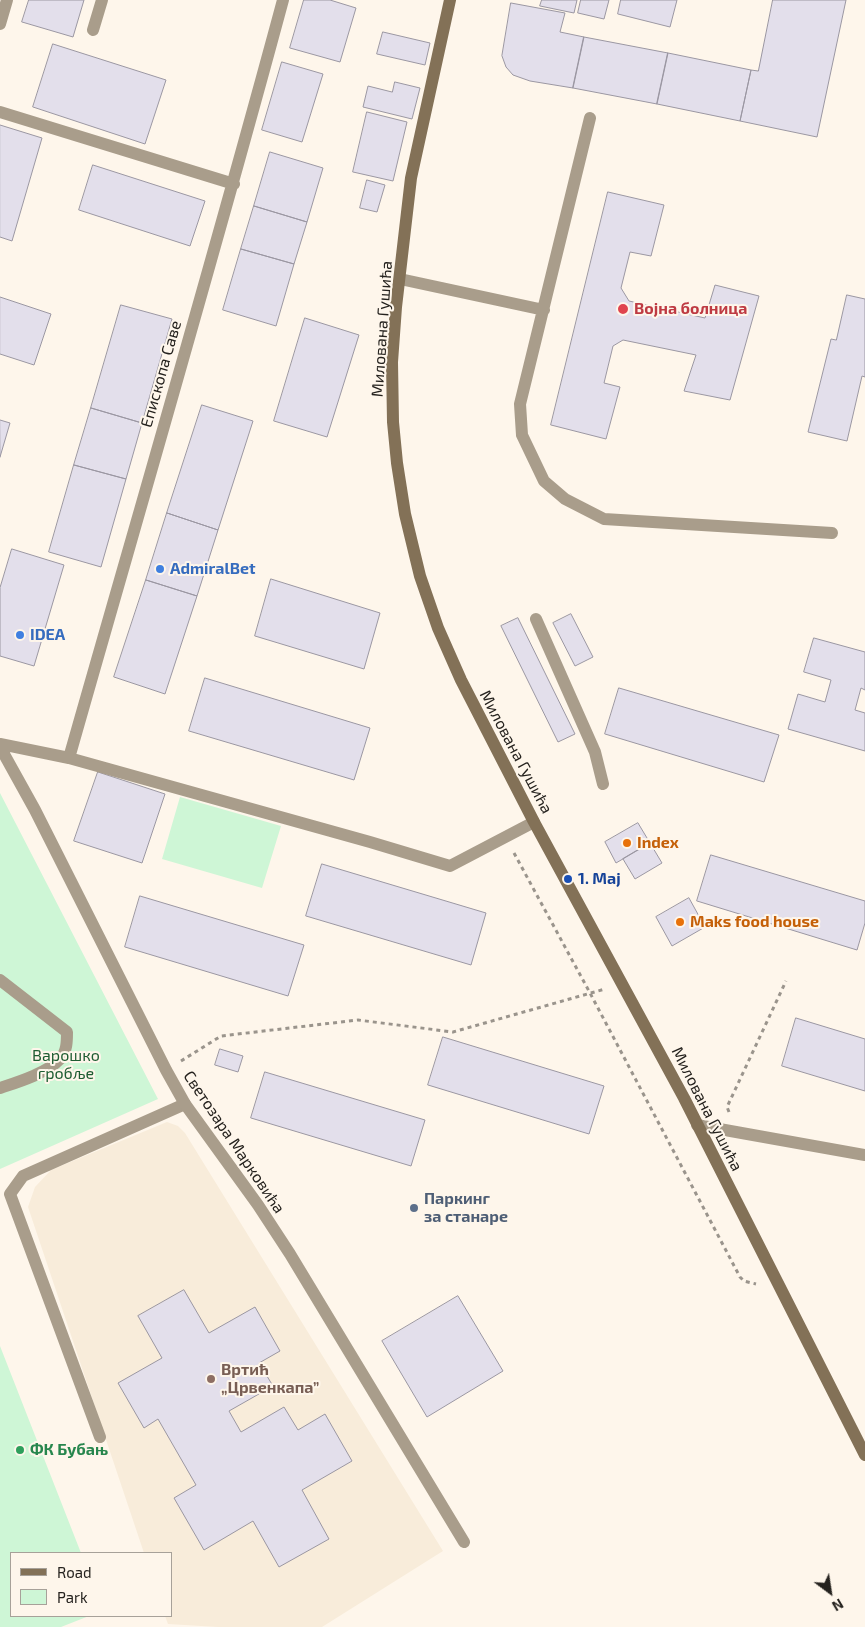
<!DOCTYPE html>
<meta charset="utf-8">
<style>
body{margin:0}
#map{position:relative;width:865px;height:1627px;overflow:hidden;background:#fef6eb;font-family:"Exo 2",sans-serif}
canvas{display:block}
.legend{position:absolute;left:10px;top:1552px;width:162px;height:65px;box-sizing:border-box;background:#fef6eb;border:1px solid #a7a199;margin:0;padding:6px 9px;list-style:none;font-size:15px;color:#25221e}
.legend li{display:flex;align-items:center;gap:10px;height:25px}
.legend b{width:25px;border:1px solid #a7a199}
.north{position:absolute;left:805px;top:1567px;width:50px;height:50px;-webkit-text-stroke:4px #fef6eb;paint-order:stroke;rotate:149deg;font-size:14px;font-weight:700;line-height:20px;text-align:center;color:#25221e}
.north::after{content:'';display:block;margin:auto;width:18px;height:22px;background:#25221e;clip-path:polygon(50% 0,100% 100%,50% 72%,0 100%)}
</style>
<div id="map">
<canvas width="865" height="1627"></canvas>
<ul class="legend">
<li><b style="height:6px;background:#837157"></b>Road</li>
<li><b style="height:14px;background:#cef6d6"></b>Park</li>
</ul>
<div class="north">N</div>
</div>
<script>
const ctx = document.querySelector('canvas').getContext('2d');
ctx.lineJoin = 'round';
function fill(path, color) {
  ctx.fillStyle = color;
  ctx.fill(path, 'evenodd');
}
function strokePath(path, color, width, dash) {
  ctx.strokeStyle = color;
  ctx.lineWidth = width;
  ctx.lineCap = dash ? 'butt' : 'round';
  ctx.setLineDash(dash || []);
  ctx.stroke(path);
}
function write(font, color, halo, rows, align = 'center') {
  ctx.font = font + ' "Exo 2",sans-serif';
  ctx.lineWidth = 4;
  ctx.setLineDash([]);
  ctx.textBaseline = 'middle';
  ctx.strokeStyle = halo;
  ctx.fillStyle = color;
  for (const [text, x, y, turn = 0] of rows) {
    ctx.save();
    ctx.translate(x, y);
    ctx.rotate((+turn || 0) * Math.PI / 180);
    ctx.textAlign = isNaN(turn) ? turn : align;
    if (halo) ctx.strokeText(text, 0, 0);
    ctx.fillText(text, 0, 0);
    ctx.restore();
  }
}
const built = new Path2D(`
 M167,1122l11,4 7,7 258,418 -121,76h-104l-50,-3 -3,-8h6v-63h-27l-116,-346 7,-20 16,-17z`);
const green = new Path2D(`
 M0,793l158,306 -158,70z
 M180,797l101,29 -19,62 -100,-29z
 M0,1346l81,207h-70v63h78l-28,11h-61z`);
const building = new Path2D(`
 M29,0h55l-11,37 -51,-15z
 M304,0h26l26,8 -16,54 -50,-14z
 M542,0h35l-3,13 -34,-7z
 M581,0h28l-5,19 -26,-6z
 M621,0h56l-7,27 -52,-13z
 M773,0h73l-29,137 -77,-16 11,-51 7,1z
 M511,3l54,10 -5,19 24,5 -11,51 -43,-7 -17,-6 -7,-8 -4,-11z
 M383,32l47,11 -5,22 -48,-11z
 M584,37l84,16 -11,51 -84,-16z
 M53,44l113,36 -21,64 -112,-37z
 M668,53l83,17 -11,51 -83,-17z
 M282,62l41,12 -21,68 -40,-12z
 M395,82l25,6 -8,31 -49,-12 5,-21 24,6z
 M367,112l40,10 -14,59 -40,-9z
 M0,125l42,13 -30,103 -12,-4z
 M270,152l53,16 -16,54 -53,-16z
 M93,165l112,36 -15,45 -111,-36z
 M367,180l18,5 -8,27 -17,-4z
 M608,192l56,13 -13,51 -21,-4 -9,36 8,13 76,17 10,-33 44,11 -29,104 -46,-9 12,-36 -73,-15 -10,6 -9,37 16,4 -14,52 -55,-14z
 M254,206l53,16 -13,42 -53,-15z
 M241,249l53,15 -18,62 -53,-16z
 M847,295l18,4v78l-3,-1 -15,65 -39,-9 23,-93 5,1z
 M0,297l51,17 -17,51 -34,-11z
 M121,305l51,14 -30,104 -51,-15z
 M305,318l54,17 -32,102 -53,-16z
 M202,405l51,16 -35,109 -51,-17z
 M91,408l51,15 -16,56 -52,-14z
 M0,420l10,3 -10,34z
 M74,465l52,14 -25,88 -52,-15z
 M167,513l51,17 -21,66 -51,-16z
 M12,549l52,16 -30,101 -34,-10v-68z
 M271,579l109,34 -16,56 -109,-33z
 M146,580l51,16 -32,98 -51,-17z
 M571,614l22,43 -18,9 -22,-43z
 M518,618l57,116 -17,8 -57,-116z
 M814,638l51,14v38l-4,-2 -6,22 10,3v38l-77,-22 10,-35 27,8 6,-22 -27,-8z
 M205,678l165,50 -16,52 -165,-49z
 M619,688l160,47 -15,47 -159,-48z
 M98,772l67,22 -23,69 -68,-22z
 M638,823l12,20 -34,20 -11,-21z
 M650,843l12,20 -27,16 -12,-20z
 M711,855l154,46v22l-8,27 -160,-49z
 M322,864l164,49 -15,52 -165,-49z
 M140,896l164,49 -16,51 -163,-49z
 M689,898l16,29 -33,19 -16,-29z
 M796,1018l69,21v52l-83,-25z
 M443,1037l161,49 -15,48 -161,-49z
 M220,1049l23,7 -5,16 -23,-7z
 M265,1072l160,48 -14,46 -160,-48z
 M184,1290l25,43 46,-26 25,44 -21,12 14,23 -44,25 12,21 43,-25 14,23 27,-16 27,47 -50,29 27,49 -50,28 -26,-46 -49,29 -30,-52 22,-13 -38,-66 -14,9 -26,-45 44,-25 -24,-42z
 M458,1296l45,75 -76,46 -45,-76z`);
const path = new Path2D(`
 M514,853l76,140 150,284 4,4 12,3
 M181,1061l40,-25 137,-16 95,12 152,-43
 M729,1112l-2,-5 59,-126`);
const lane = new Path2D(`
 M590,118l-70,286 2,31 22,46 21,18 39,20 228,14
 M400,279l144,31
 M536,619l59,133 8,32
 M0,980l67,52c0,9 0,20 -7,27 -13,14 -42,23 -60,29
 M697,1125l168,30
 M100,1437l-90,-243 13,-18 162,-72`);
const street = new Path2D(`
 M0,24l7,-24
 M93,30l9,-30
 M0,112l234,72
 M0,744l69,14 301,84 80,24 84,-44
 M0,747l35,63 131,260 19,34 73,101 32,49 174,288
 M69,758c72,-253 146,-505 214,-758`);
const secondary = new Path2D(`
 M450,0l-39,178 -15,129 -4,55 1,60 4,41 8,51 15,62 18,52 23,52 73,142 150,276 181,357`);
const markers = [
 [623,309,6,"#e0444e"],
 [160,569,5,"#3f7fe0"],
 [20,635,5,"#3f7fe0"],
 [627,843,5,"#e8710a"],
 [568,879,5,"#1a4fb4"],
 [680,922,5,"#e8710a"],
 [414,1208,5,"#5c6f8a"],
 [211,1379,5,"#8d6e63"],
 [20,1450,5,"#2e9e5b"]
];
const healthNames = [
 ["Војна болница",634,309]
];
const streetNames = [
 ["Милована Гушића",382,329,-86],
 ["Епископа Саве",161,374,-74],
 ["Милована Гушића",516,752,62],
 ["Милована Гушића",707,1109,63],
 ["Светозара Марковића",234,1142,56]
];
const shopNames = [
 ["AdmiralBet",170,569],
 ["IDEA",30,635]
];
const foodNames = [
 ["Index",637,843],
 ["Maks food house",690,922]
];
const transitNames = [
 ["1. Мај",578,879]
];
const parkNames = [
 ["Варошко",66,1056],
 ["гробље",66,1074]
];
const serviceNames = [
 ["Паркинг",424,1199],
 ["за станаре",424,1217]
];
const educationNames = [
 ["Вртић",221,1370],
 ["„Црвенкапа”",221,1388]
];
const leisureNames = [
 ["ФК Бубањ",30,1450]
];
fill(built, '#f8ecda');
fill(green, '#cef6d6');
fill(building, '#e3dfeb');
strokePath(building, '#9b97a2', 1);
strokePath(path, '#9a948c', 3, [4, 4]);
strokePath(lane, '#a99d8b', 12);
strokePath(street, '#a99d8b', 12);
strokePath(secondary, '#837157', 12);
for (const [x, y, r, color] of markers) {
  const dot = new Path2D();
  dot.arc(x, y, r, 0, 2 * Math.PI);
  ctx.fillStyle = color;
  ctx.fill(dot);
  strokePath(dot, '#fef6eb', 2);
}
write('bold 16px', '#be3a42', '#fef6eb', healthNames, 'left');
write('16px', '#25221e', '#fef6eb', streetNames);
write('bold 16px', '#366cbe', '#fef6eb', shopNames, 'left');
write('bold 16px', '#c56008', '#fef6eb', foodNames, 'left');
write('bold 16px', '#164399', '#fef6eb', transitNames, 'left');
write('16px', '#1d5c31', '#fef6eb', parkNames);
write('bold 16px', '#4e5e75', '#fef6eb', serviceNames, 'left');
write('bold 16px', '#785e54', '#fef6eb', educationNames, 'left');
write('bold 16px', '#27864d', '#fef6eb', leisureNames, 'left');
</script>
